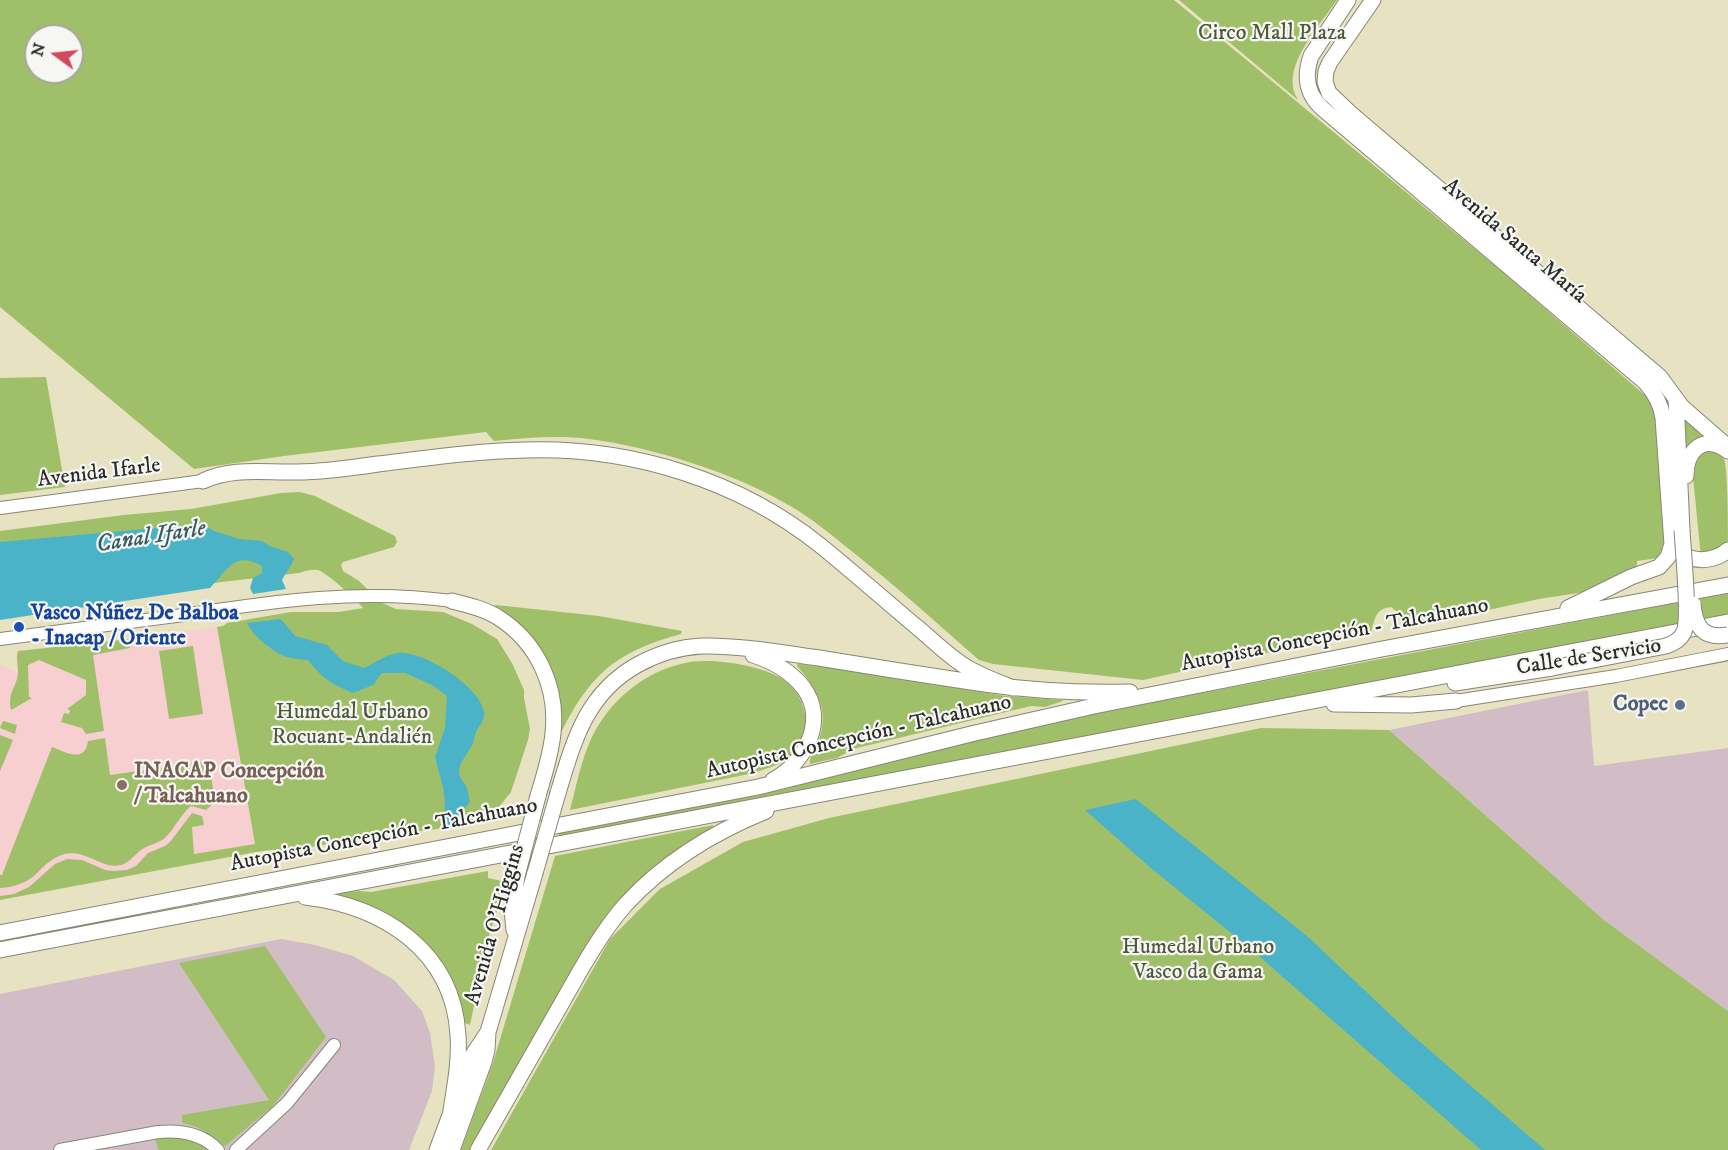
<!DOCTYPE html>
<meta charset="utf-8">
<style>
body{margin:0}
#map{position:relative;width:1728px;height:1150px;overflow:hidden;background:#e7e2c1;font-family:"IM FELL DW Pica",serif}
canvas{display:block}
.north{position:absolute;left:24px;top:24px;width:60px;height:60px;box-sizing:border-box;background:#f6f6f2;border:2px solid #a5a5a2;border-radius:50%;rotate:285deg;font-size:16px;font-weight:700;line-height:24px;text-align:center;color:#2b2b2b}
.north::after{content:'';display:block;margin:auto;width:21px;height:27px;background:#d1495b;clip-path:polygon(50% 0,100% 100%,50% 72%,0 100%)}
</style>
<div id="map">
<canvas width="1728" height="1150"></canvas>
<div class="north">N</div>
</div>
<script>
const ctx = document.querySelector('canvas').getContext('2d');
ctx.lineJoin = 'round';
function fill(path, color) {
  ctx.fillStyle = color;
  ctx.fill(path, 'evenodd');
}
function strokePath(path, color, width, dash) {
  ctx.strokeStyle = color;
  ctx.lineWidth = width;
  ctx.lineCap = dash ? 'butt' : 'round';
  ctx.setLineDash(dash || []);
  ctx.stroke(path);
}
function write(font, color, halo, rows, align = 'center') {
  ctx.font = font + ' "IM FELL DW Pica",serif';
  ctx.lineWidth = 4.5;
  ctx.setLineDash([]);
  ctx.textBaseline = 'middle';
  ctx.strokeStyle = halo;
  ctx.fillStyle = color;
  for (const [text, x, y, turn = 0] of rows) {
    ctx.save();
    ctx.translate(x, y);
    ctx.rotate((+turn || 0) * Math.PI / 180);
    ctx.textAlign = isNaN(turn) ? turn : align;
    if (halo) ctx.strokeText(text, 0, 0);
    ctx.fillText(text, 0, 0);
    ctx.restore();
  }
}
const built = new Path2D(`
 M217,627l39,225 -256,48v-236l18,9 -2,-16 2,-6 112,-12z`);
const industrial = new Path2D(`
 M1588,690l6,76 134,-18v263l-124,-91 -215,-190z
 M281,939l34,6 38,11 41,24 28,31 8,22 5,33 -3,25 -23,59h-409v-156z`);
const green = new Path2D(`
 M0,0h1174l331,274 150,130 12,153 -30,4v9l-46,21 -52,8 -124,27 -24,-19c-16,2 -16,12 -20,25l-41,7 -187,41 -150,-16 -14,-4c-41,-36 -82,-73 -125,-107 -20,-16 -40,-33 -62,-46 -54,-33 -140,-60 -203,-68 -31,-4 -64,-1 -95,2l-8,-9 -202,24 -90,13 -194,-162zM36,36h36v36h-36z
 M1179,0h158c-15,22 -48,58 -44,86 0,5 3,10 5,14z
 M46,377l19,110 -65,8v-117z
 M1679,412l33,26 -25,10 -4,5z
 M1707,450c6,1 13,3 17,9 4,10 4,70 4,86l-27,12 -9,-90 2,-9z
 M300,492l15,4 80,40 2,6 -3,5 -51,15 -2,3 2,6 16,10 23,22 14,6 47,3 29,12 25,15 15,24 12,27v8l6,31 -2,11 -17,52 -21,26 -14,6 -132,17 -59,11 -14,-2 -15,2 -256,48v-4l14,-2 15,-7 26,-23 12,-5 15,1 23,10 8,1 14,-1 9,-4 12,-13 17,-7 5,-4 22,-29 10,3 2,9 -12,2 2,27 61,-10 -38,-217 6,-1 4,-3 64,-11h48l24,-4c-5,-7 -37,-36 -45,-38 -6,-1 -13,1 -19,3l-78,9 -221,36v-87l124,-16 67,-6 90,-16z
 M1728,593v23l-1170,221 1,-5 218,-42 250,-62 96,-20z
 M496,605l103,11 83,15 -1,3c-66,18 -92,41 -122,103l-1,-45 -64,-86z
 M130,639v9l-37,7 11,76 -18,3 -4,-6 -21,-6 3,-9 5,1 1,-4 -3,-1 19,-14v-15l-47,-20 -11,5 1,32 3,1 -21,12c-4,-20 7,-23 7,-39 0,-7 -2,-12 0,-20z
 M193,646l10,68 -34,5 -10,-68z
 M712,661c23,2 47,5 67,16 28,15 37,57 12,79 -10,9 -24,12 -37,17l-184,37c6,-23 11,-49 21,-71 18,-38 52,-67 94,-76 8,-2 18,-2 27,-2z
 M798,662l208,34 56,4 1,1 -18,6 -14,-1 -178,43 -16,9 -27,6c-1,-8 5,-14 8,-21 12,-33 0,-53 -21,-77z
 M3,721l14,4 -2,9 -15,-6z
 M1261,728l128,2 215,190 124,91v139h-1237l119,-211 50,-50 83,-47 86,-24z
 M0,735l13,5 -13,31z
 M105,738l5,37 99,-14 6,41 -9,8 -15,-4c-10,8 -16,22 -26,32 -6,5 -14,6 -21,10 -13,8 -16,21 -36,17 -17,-5 -30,-17 -49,-9 -7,3 -12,7 -18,13 -11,13 -25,18 -41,19v-13h2l50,-128c13,5 33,17 36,-6z
 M713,825v3l-43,28 -65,62 -15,21 -15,26 -105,185h-9l31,-84 63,-210z
 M488,871v7l18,4 -17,54 -19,89 -5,-2 -10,-33 -40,-56 -27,-20 -17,-8 -29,-8 -3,-2v-3l20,-2 12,1z
 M265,946l61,91 -53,69 -48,40c-14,-11 -25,-20 -43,-23v-8l87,-15 -90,-137z
 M169,1136l25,4 13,10h-48l-4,-10z`);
const water = new Path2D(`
 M202,524l12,7 25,8 23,2 8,5 18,6 6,7c-3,8 -8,13 -12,21l4,9 -33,5 -3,-6 3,-10 9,-5v-7c-28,-16 -35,5 -52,22l-210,32v-78z
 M281,619l14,17 32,9 16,16 21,7c11,-5 21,-13 34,-15 24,-3 84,34 86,60 1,6 -4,12 -7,17 -2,4 -3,8 -4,13 -4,10 -14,18 -14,29 0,6 6,11 8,16 1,5 2,10 3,14l-8,9 1,14 -20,3 2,-27 -2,-14 -8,-30 10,-29 2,-32 -15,-11 -27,-12h-23l-9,12 -20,8c-23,-10 -29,-13 -45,-33 -7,-1 -17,-1 -24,-4 -13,-6 -31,-20 -37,-33z
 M1136,799l171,137 105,99 133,115h-64l-229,-200 -100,-81 -67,-59z`);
const minor = new Path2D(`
 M0,508l203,-27
 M0,639c59,-8 117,-15 176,-23 94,-14 181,-28 276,-15
 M1456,701l160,-25 112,-22
 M60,1150l98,-18c22,-2 44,1 60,18
 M236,1150l51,-47 47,-58`);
const major = new Path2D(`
 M1348,0l-37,56c-7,20 -5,38 12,53l322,273c10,11 16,22 18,36l9,126 -4,13 -9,10 -28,10 -63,31
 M1373,0l-43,62 -4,9 -1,11 4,11 21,20 310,264 22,30 46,40
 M1676,399l6,131
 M1686,476c0,-26 18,-43 42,-25
 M203,481c30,-14 62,-8 94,-9 27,0 54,-4 81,-8 49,-6 99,-13 148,-14 105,-3 213,30 295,96 33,27 65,55 97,82 16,13 31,29 50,40 14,8 30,14 45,20
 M1675,549c14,14 38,14 53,1
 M452,601c16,4 33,8 47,17 39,25 59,70 54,115 -2,22 -9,42 -15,63
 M753,655c19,6 38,17 50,32 25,33 2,76 -30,93
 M1455,683l97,-15
 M1334,704l77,1 45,-4
 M558,793c16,-53 28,-99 79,-128 20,-11 42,-18 65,-19 35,-1 81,7 117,12 55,9 111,18 166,26 48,7 97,9 145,8
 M305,897c77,9 148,53 153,138 2,27 -4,55 -8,82
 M514,930l-2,-20 5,-34
 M0,933l758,-146 217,-54 119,-27 288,-57 346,-64
 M0,950l1728,-328
 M437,1150l35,-94 16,-24
 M452,1150l32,-88 3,-12 1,-18 47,-159
 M478,1150c26,-45 51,-90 77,-135 22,-38 42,-78 71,-111 38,-41 88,-72 140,-93`);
const majorBridge = new Path2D(`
 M1693,604c2,23 10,35 35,31
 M1552,668l114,-22c8,-3 14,-6 18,-14 6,-13 -1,-83 -2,-102
 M535,873l23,-80
 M517,876l21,-80`);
const markers = [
 [19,627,6,"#1a4fb4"],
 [1680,705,6,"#5c6f8a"],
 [122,785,6,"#8d6e63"]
];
const parkNames = [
 ["Circo Mall Plaza",1272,34],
 ["Humedal Urbano",352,713],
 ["Rocuant-Andalién",352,738],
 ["Humedal Urbano",1198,948],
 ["Vasco da Gama",1198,973]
];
const streetNames = [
 ["Avenida Santa María",1514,242,40],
 ["Avenida Ifarle",99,474,-7],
 ["Autopista Concepción - Talcahuano",1335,636,-11],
 ["Calle de Servicio",1589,658,-9],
 ["Autopista Concepción - Talcahuano",859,738,-13],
 ["Autopista Concepción - Talcahuano",384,836,-11],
 ["Avenida O'Higgins",496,925,-74]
];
const transitNames = [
 ["Vasco Núñez De Balboa",31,614],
 ["- Inacap / Oriente",31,639]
];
const serviceNames = [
 ["Copec",1668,705]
];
const educationNames = [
 ["INACAP Concepción",134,772],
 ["/ Talcahuano",134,797]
];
const waterNames = [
 ["Canal Ifarle",151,538,-9]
];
fill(built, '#f7cfd1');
fill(industrial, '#d2bdc6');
fill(green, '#9fc068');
fill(water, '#4ab3c8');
strokePath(minor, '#898676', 14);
strokePath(major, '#898676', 17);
strokePath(minor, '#fff', 12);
strokePath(major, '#fff', 15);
strokePath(majorBridge, '#898676', 17, []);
strokePath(majorBridge, '#fff', 15);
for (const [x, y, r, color] of markers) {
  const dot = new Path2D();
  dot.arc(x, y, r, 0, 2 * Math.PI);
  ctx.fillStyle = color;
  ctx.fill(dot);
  strokePath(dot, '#f6f6f2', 2);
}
write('22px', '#4e583d', '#f6f6f2', parkNames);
write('22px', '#2b2b2b', '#f6f6f2', streetNames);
write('bold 22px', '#164399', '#f6f6f2', transitNames, 'left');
write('bold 22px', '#4e5e75', '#f6f6f2', serviceNames, 'right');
write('bold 22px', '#785e54', '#f6f6f2', educationNames, 'left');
write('italic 24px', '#365b62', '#f6f6f2', waterNames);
</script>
